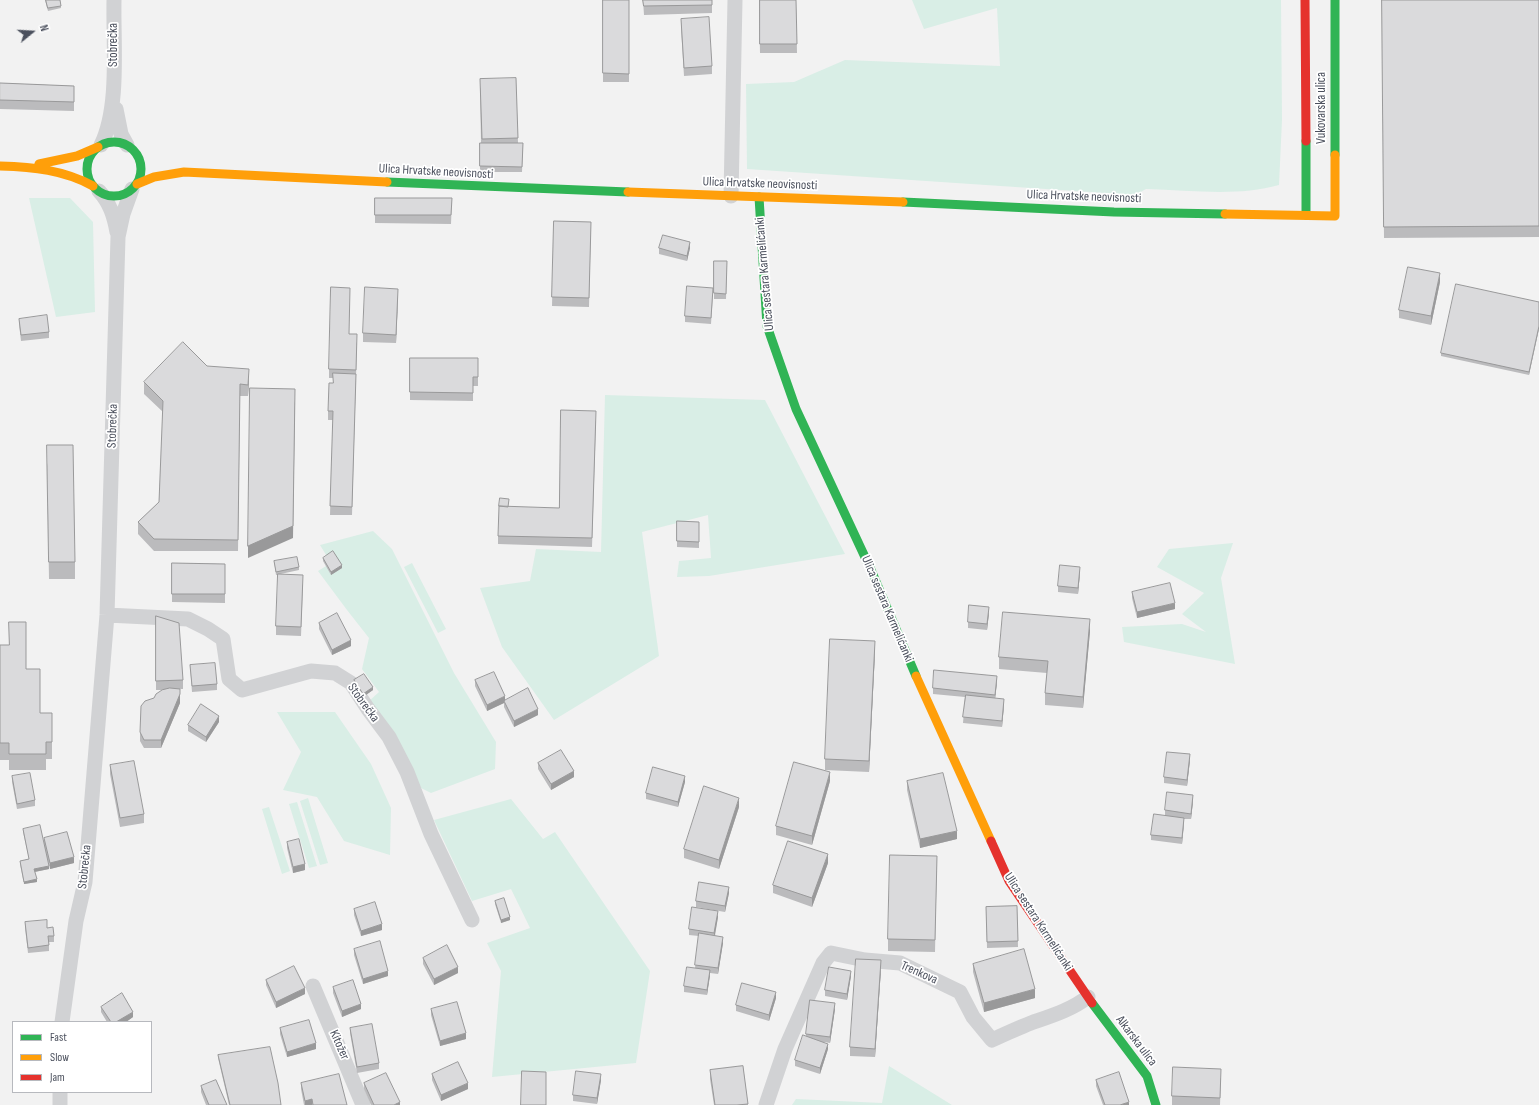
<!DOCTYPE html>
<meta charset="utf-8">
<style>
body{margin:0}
#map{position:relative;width:1539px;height:1105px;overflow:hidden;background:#f2f2f2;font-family:"Sofia Sans Condensed",sans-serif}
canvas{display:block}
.legend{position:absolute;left:12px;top:1021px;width:140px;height:72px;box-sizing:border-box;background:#fff;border:1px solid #b7b9be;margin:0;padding:5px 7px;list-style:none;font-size:12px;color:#4b505d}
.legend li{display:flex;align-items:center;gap:8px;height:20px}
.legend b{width:20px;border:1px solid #b7b9be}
.north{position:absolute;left:12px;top:12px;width:40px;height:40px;-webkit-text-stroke:3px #fff;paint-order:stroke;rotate:72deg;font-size:11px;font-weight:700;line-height:16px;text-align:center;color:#4b505d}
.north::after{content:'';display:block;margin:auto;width:14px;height:18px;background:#4b505d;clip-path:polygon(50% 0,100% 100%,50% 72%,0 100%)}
</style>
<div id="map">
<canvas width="1539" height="1105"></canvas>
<ul class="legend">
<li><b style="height:5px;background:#30b455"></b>Fast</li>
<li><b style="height:5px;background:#ff9f0a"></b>Slow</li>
<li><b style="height:5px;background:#e5322d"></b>Jam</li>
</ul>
<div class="north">N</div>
</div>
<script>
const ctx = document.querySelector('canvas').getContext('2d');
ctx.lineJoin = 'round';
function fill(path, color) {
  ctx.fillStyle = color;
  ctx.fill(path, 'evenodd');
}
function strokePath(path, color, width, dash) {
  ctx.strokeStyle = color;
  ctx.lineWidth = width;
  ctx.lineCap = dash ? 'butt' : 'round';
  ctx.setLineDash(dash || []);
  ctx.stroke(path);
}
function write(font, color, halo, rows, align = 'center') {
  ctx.font = font + ' "Sofia Sans Condensed",sans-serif';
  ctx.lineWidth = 3.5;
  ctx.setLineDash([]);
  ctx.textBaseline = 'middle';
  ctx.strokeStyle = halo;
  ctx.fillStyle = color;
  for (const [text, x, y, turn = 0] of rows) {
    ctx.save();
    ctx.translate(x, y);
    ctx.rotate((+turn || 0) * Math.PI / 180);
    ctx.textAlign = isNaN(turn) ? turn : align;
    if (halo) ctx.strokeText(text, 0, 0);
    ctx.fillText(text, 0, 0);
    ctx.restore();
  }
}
const green = new Path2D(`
 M912,0h369l1,120 -3,65c-42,12 -89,5 -133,4l-11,6 -388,-26 -1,-85 48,-2 51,-22 155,6 -3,-58 -73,21z
 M29,198h41l23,24 2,90 -39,5z
 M605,395l160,5 80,154 -136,22 -32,1 2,-16 32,-3 -3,-43 -66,17 17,124 -105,64 -52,-73 -22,-59 50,-7 6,-32 65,3z
 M373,531l19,18 62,124 42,69 -1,27 -64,24 -12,-6 -51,-85 11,-10 -17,-23 7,-31 -22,-28 -29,-39 13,-8 -11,-18z
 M1233,543l-12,35 14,86 -111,-22 -2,-15 60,-3 24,8 -24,-18 22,-21 -47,-26 12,-18z
 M412,563l34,66 -8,4 -34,-66z
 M277,712h58l36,52 20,44 -1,47 -46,-14 -27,-44 -34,-7 18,-38z
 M308,798l20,65 -8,2 -20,-64z
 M511,799l32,40 12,-7 95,139 -14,92 -144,14 9,-106 -14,-28 43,-15 -19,-39 -39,12 -38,-81z
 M297,802l20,64 -8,2 -20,-64z
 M269,807l21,64 -8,3 -20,-65z
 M889,1066l63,39h-160l4,-6 86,4z`);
const street = new Path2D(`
 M116,109l5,25 6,11
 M101,145c19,-38 12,-102 13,-145
 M99,191c11,12 15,25 18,41
 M731,196l4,-196
 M107,615l81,4 20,10 15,10 6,40 13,11 69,-19 24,2 16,10 17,26 21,28 18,35 24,62 41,86
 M313,986l50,119
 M62,1022l14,-101 9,-39 22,-267 11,-378 5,-23 9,-25
 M60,1092v13
 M766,1105l19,-56 38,-86 8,-10 34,7 35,3 60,29 13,25 19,23c13,-6 26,-12 39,-17 20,-7 40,-13 57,-26`);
const fast = new Path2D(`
 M1335,0v155
 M1306,141v74
 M87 169a27 27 0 1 1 54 0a27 27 0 1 1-54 0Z
 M387,182l241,10
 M759,197l8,129 29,83 75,161 45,106
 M903,202l211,10 111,2
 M1092,1003l55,73 9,29`);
const slow = new Path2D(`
 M39,164l38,-8 21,-9
 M0,166c33,1 64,4 93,20
 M137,184l17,-7 30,-5 203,10
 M628,192l275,10
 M1225,214l110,2v-61
 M916,676l75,165`);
const jam = new Path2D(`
 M1305,0l1,141
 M991,841l18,40 83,122`);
const wall = new Path2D(`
 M45,0h15l1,8 -13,3z
 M603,0h26v82h-26z
 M643,0h69v13l-68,2z
 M759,0h37l1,53h-37z
 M1382,0h157v237l-155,1z
 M681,19l31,47v8l-28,2 -3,-48z
 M516,78l2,65h5l-1,29h-42v-29h1l-1,-55z
 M0,83l74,3v25l-74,-2z
 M375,198h77l-1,26 -76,-1z
 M554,221l37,1 -2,85 -37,-1z
 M659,248h31l-3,13 -28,-7z
 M714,261h13l-1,38h-12z
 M1440,282l-9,43 -32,-7v-8z
 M713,294l-2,30 -26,-2v-6z
 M398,298l-2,45 -33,-1v-9z
 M1539,302l-10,73 -88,-19v-3z
 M19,319l30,13v6l-28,3 -2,-17z
 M349,334l8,9 -5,172h-22l3,-95h-5v-9l5,-28v-5h-4v-9z
 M410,358h68v28h-5v15l-63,-1z
 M207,366l42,14 -1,16h-8l-2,155h-84l-16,-17v-12l21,-20 4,-90 -19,-18v-12z
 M596,420l-4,127 -94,-3v-8l61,-28z
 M47,462l28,100v17h-26z
 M677,521l22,1v26l-22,-1z
 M323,558l19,10 -11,7 -8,-14z
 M274,561l25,6v3l-23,5z
 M172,563l53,1v39l-53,-1z
 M1080,573l-2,21 -20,-2v-6z
 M303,584l-2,52 -25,-1v-9z
 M1132,592l43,17 -38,9 -5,-20z
 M989,613l-2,17 -19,-2v-6z
 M156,616l27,64v9h-3v14l-19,45h-17l-4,-7v-9l23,-42h-7z
 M319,623l32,23 -19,9 -13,-26z
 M1090,631l-7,77 -38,-3v-12l2,-20 -48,-4v-12z
 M0,645l40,68h12v46h-6v11h-37v-10h-9z
 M875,652l-6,120 -44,-2v-11z
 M190,665l27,19v6l-25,2z
 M354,680l19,10 -10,7 -9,-14z
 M475,680l30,20 33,15 -24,12 -10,-20v-4l-17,8 -12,-25z
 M997,682l-2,16 9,7 -2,22 -39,-4 2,-26 -32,-3v-6z
 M219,722l-13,20 -18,-11v-6z
 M1190,760l-3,26 -23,-3v-6z
 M538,763l36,14 -23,13 -13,-21z
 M110,765l34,49v9l-24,4 -10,-53z
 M12,776l23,24v6l-18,3 -5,-27z
 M830,781l-18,64 -36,-10v-9z
 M907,781l50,58 -37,9 -13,-58z
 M685,782l-7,25 -32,-8v-6z
 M1193,801l-2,18h-7l-2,25 -31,-4v-5l14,-19v-6z
 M739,807l-20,62 -35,-11v-9z
 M23,829l21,14v-5l30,25 -24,6 -5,-19 4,19 -14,3 2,10 -13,2 -4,-20v-3l9,-2 -6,-27z
 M287,842l18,28 -12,3 -6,-25z
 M937,856l-2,96 -47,-1v-12z
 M828,863l-16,44 -39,-14v-8z
 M729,893l-4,19 -29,-5v-6z
 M495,901l15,19 -9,3 -6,-19z
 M1017,906l1,41 -31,1 -1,-41z
 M354,909l28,21 -21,6 -7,-21z
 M718,917l-3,19 8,7 -5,31 -8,-1 -3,22 -23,-3v-6l11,-18 4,-32 -10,-1v-6z
 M25,922l22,6 7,8v6h-5v9l-21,2 -3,-25z
 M354,949l34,27 -25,8 -9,-29z
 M423,958l35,15 -24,12 -11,-21z
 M973,964l62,34 -51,14 -11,-40z
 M881,969l-6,88 -25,-1v-9z
 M851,976l-4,24 -22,-4v-6z
 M266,980l39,14 -29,14 -10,-23z
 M333,987l28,22 -19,8 -9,-24z
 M776,998l-7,23 -33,-10v-6z
 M101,1007l32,10 -7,5h-19l-6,-10z
 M431,1009l35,30 -26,7 -9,-31z
 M835,1009l-5,34 -6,-1 4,7 -8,25 -25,-8v-6l11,-24v-2z
 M280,1028l36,21 -29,8 -7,-23z
 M350,1028l29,35v6l-22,4 -7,-40z
 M218,1055l63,50h-52l-11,-47z
 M743,1066l5,39h-34l-4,-26v-9z
 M432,1074l36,15 -27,12 -9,-21z
 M1221,1078l-1,27h-48v-9z
 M601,1080l-4,24 -24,-3v-6z
 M1096,1080l33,25h-26l-7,-19z
 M301,1083l46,22h-43l-3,-16z
 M364,1083l36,22h-29l-7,-16z
 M201,1086l26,19h-21l-5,-13z`);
const shadedWall = new Path2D(`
 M690,242v6l-3,13v-5z
 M1440,273v9l-9,43v-9z
 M398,289v9l-2,45v-8z
 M1539,326v3l-10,46v-3z
 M249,369v11l-1,16v-11z
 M295,400l-2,138 -45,20v-12z
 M342,565v3l-11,7v-3z
 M1080,567v6l-2,21v-6z
 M1175,603v6l-38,9v-6z
 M989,607v6l-2,17v-6z
 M1090,619v12l-7,77v-11z
 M351,640v6l-19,9v-5z
 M875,641v11l-6,120v-11z
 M997,676v6l-2,18v-5z
 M373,687v3l-10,7v-3z
 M180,694v9l-19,45v-8z
 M505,696v6l-1,-1v2l-17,8v-6z
 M1004,699v6l-2,22v-6z
 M538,709v6l-24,12v-6z
 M219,716v6l-13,20v-5z
 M1190,754v6l-3,26v-6z
 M574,771v6l-23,13v-6z
 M830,772v9l-18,64v-9z
 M685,776v6l-7,25v-5z
 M1193,795v6l-2,18v-5z
 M739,798v9l-20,62v-9z
 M1184,818v6l-2,20v-6z
 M957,831v8l-37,9v-9z
 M828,854v9l-16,44v-9z
 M74,857v6l-24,6v-6z
 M305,864v6l-12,3v-6z
 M49,866v3l-15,3v-3z
 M37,879v3l-13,2v-2z
 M729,887v6l-4,19v-6z
 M718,911v6l-4,22v-6z
 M510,917v3l-9,3v-3z
 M382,924v6l-21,6v-5z
 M723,937v6l-5,31v-6z
 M881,960v9l-6,88v-8z
 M458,967v6l-24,12v-6z
 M710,970v6l-3,19v-5z
 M388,971v5l-25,8v-5z
 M851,971v5l-4,24v-6z
 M305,988v6l-29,14v-6z
 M1035,989v9l-51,14v-9z
 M776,992v6l-7,23v-6z
 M835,1003v6l-5,34v-6z
 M361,1004v5l-19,8v-6z
 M133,1012v5l-7,5h-10z
 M466,1033v6l-26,7v-5z
 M316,1043v6l-29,8v-5z
 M828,1044v5l-8,25v-6z
 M601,1074v6l-4,24v-6z
 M468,1083v6l-27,12v-6z
 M312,1099v6h-7v-4z
 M400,1102v3h-6z
 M1129,1102v3h-9z`);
const building = new Path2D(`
 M46,0h14l1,6 -13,2z
 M603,0h26v74l-26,-1z
 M643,0h69v5l-68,1z
 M760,0h36l1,44h-37z
 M1382,0h157v226l-155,1z
 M709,17l3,49 -28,2 -3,-49z
 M516,78l2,60 -36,1 -2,-60z
 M0,83l74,3v16l-74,-2z
 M480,143h43l-1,24 -42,-1z
 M375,198h77l-1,17h-76z
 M554,221l37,1 -2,76 -37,-1z
 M663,235l27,7 -3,14 -28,-8z
 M714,261h13l-1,33 -12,-1z
 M1408,267l32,6 -9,43 -32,-6z
 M1456,284l83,18v24l-10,46 -88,-19z
 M687,286l26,2 -2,30 -26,-2z
 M331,287l19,1 -1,46h8l-1,36 -27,-1z
 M365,287l33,2 -2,46 -33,-2z
 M47,315l2,17 -28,3 -2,-16z
 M183,342l24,24 42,3 -1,16 -8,-1 -2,156 -84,-1 -16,-17 21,-20 4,-101 -19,-19z
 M410,358h68v19h-5v16l-63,-1z
 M333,373l23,1 -4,133 -22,-1 3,-95h-5l1,-28h4z
 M250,388l45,1 -2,137 -45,20z
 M561,410l35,1 -4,127 -94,-2 1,-30 60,2z
 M47,445h26l2,117h-26z
 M500,498l9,1 -1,8 -9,-1z
 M677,521l22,1v20l-22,-1z
 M333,551l9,14 -11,7 -8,-14z
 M297,557l2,10 -23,5 -2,-11z
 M172,563l53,1v30h-53z
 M1060,565l20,2 -2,21 -20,-2z
 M278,574l25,1 -2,52 -25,-1z
 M1170,583l5,20 -38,9 -5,-20z
 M969,605l20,2 -2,17 -19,-2z
 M1003,612l87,7 -7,78 -38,-4 3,-32 -49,-4z
 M337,613l14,27 -19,10 -13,-27z
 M156,616l23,7 4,57 -27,1z
 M9,622h17v47h14v44h12v29h-6v12h-37v-11h-9v-98h9z
 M830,639l45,2 -6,120 -44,-2z
 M215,663l2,21 -25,2 -2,-21z
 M934,670l63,6 -2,19 -62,-7z
 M494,672l11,24 -18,9 -12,-25z
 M364,674l9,13 -10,7 -9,-14z
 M170,688l10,1v5l-19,46h-17l-4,-8 1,-26 4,-5 9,-3 2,-4 6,-4z
 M528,688l10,21 -24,12 -10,-20z
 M966,695l38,4 -2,22 -39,-4z
 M201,704l18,12 -13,21 -18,-12z
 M561,750l13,21 -23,13 -13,-21z
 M1167,752l23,2 -3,26 -23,-3z
 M134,761l10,53 -24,4 -10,-53z
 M794,762l36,10 -18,64 -36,-10z
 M653,767l32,9 -7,26 -32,-9z
 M30,773l5,27 -18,4 -5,-28z
 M943,773l14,58 -37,8 -13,-58z
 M704,786l35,12 -20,62 -35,-11z
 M1167,792l26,3 -2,19 -26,-4z
 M1154,814l30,4 -2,20 -31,-3z
 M40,825l9,41 -15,3 3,10 -13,3 -4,-21 9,-2 -6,-30z
 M67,832l7,25 -24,6 -6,-25z
 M299,839l6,25 -12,3 -6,-25z
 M788,841l40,13 -16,44 -39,-13z
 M890,855l47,1 -2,84 -47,-1z
 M699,882l30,5 -4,19 -29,-5z
 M504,898l6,19 -9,3 -6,-19z
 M375,902l7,22 -21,7 -7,-22z
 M1017,906l1,35 -31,1 -1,-35z
 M692,907l26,4 -4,22 -25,-4z
 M47,920v8l6,-1 1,9h-6l1,9 -21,3 -3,-26z
 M699,933l24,4 -5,31 -23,-3z
 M380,941l8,30 -25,8 -9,-30z
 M447,945l11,22 -24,12 -11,-21z
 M1024,949l11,40 -51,14 -11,-39z
 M856,959l25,1 -6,89 -25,-2z
 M294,966l11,22 -29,14 -10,-22z
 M687,967l23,3 -3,20 -23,-4z
 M829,967l22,4 -4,23 -22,-4z
 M353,980l8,24 -19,7 -9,-24z
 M742,983l34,9 -7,23 -33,-10z
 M122,993l11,19 -17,10h-5l-10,-15z
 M810,1000l25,3 -5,34 -24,-3z
 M457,1002l9,31 -26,8 -9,-32z
 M309,1020l7,23 -29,9 -7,-24z
 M372,1024l7,39 -22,4 -7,-39z
 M803,1035l25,9 -8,24 -25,-8z
 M270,1047l8,36 3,22h-51l-12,-50z
 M458,1062l10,21 -27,12 -9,-21z
 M743,1066l5,38 -11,1h-22l-5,-35z
 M1173,1067l48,2 -1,29 -48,-2z
 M522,1071l24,1v33h-25z
 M576,1071l25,3 -4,24 -24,-3z
 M1119,1072l10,30 -9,3h-15l-9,-25z
 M386,1073l14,29 -6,3h-20l-10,-22z
 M339,1074l8,31h-34l-1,-6 -7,2 -4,-18z
 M216,1080l11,25h-18l-8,-19z`);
const streetNames = [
 ["Stobrečka",114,45,-90],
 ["Vukovarska ulica",1322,108,-90],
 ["Ulica Hrvatske neovisnosti",436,172,3],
 ["Ulica Hrvatske neovisnosti",760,184,2],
 ["Ulica Hrvatske neovisnosti",1084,197,2],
 ["Ulica sestara Karmelićanki",765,274,-95],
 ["Stobrečka",113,426,-88],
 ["Ulica sestara Karmelićanki",887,609,67],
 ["Stobrečka",363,703,54],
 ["Stobrečka",85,867,-84],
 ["Ulica sestara Karmelićanki",1038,922,57],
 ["Trenkova",919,973,24],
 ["Alkarska ulica",1136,1041,53],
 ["Kitožer",339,1045,66]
];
fill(green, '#d9eee6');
strokePath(street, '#d1d2d4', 15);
strokePath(fast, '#30b455', 9);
strokePath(slow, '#ff9f0a', 9);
strokePath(jam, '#e5322d', 9);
fill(wall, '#bbbbbd');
fill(shadedWall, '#99999a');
fill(building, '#dadadc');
strokePath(building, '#99999a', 1);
write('13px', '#4b505d', '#fff', streetNames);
</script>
